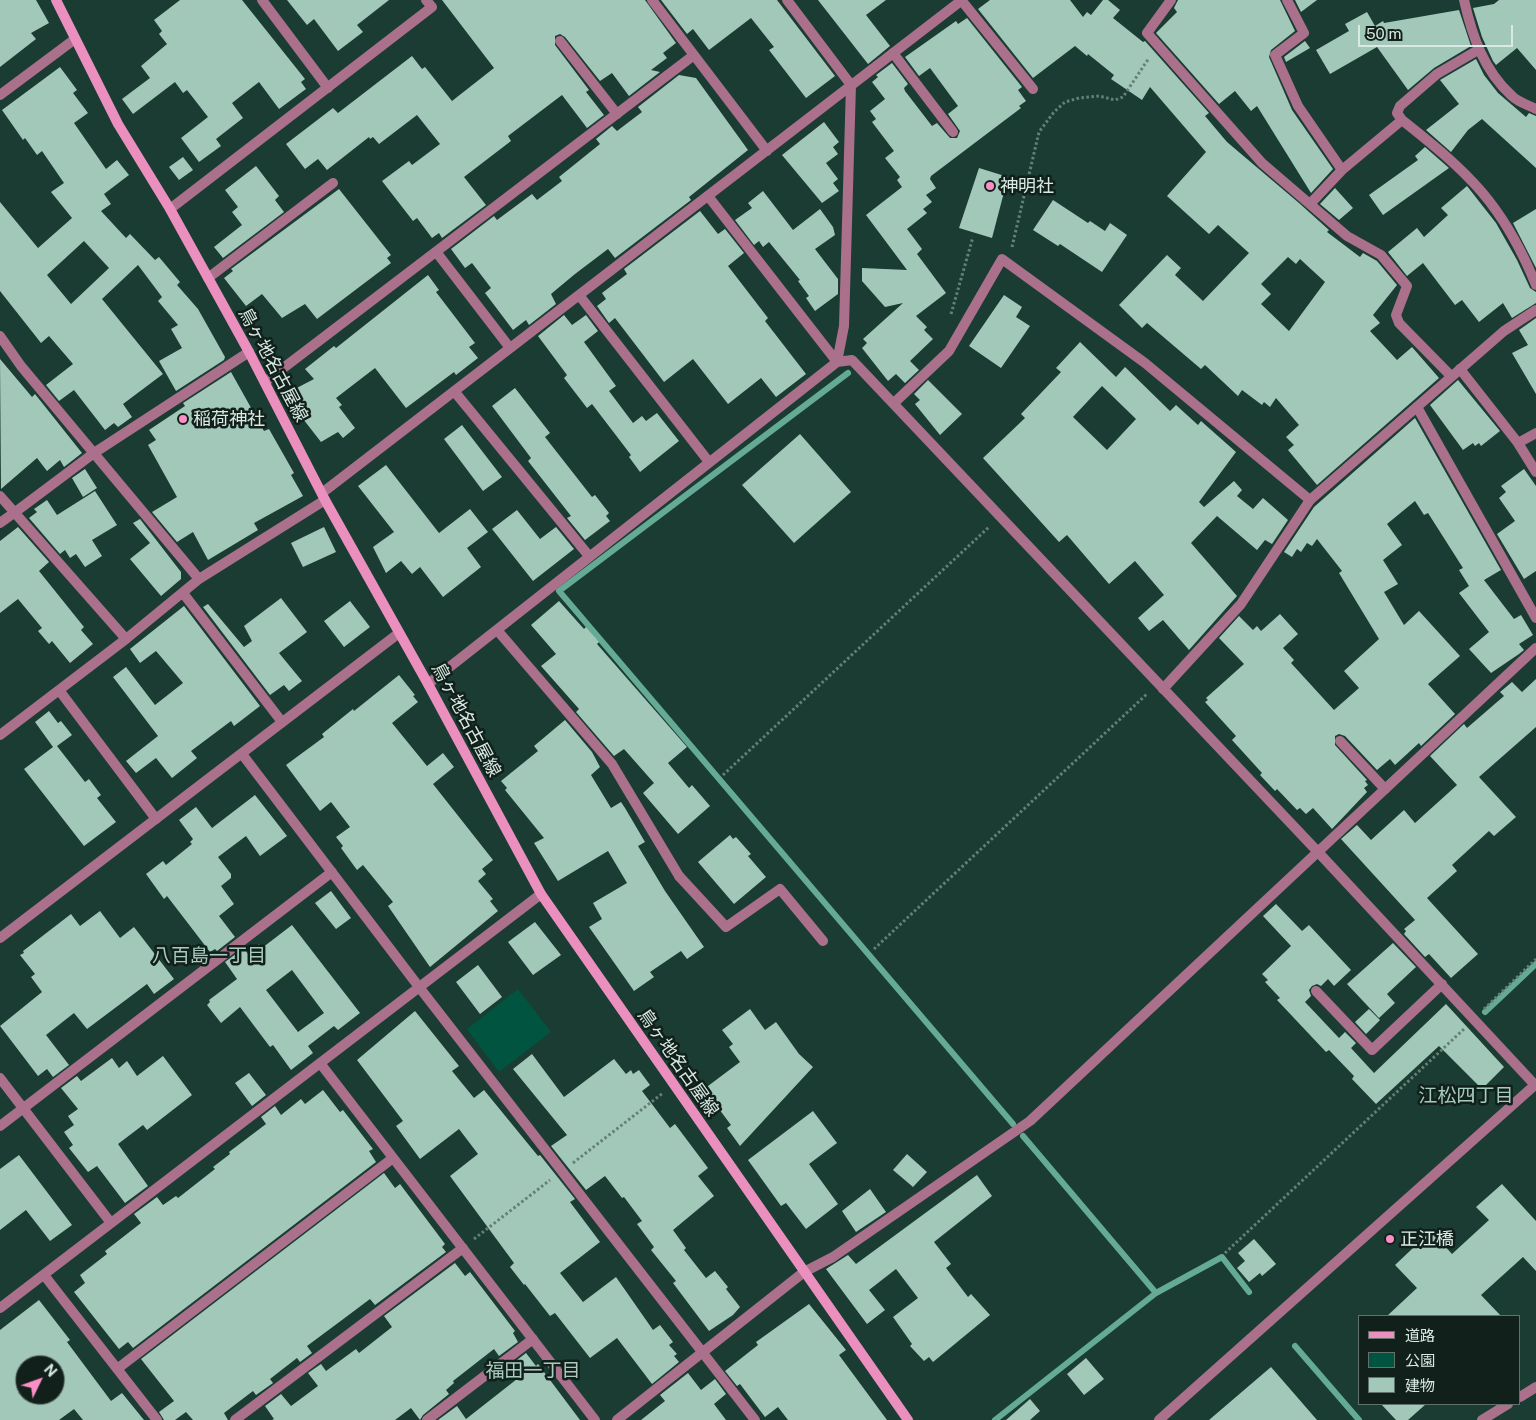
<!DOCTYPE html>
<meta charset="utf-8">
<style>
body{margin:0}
#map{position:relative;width:1536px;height:1420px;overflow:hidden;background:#1b3c32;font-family:"Public Sans","Noto Sans JP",sans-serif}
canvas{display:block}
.legend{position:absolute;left:1358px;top:1315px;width:162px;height:90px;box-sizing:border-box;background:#12201b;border:1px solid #61716b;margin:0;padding:6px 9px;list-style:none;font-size:15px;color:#d8eae3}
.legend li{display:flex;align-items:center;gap:10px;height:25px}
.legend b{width:25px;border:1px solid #61716b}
.north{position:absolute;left:15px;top:1355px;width:50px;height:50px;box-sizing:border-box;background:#12201b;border:1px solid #61716b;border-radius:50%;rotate:48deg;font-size:14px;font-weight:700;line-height:20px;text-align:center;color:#d8eae3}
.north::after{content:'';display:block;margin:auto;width:18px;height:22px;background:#fa8fc6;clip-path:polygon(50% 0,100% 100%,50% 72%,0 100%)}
.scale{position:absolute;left:1358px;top:25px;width:155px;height:22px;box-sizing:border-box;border:2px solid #d8eae3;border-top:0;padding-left:6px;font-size:15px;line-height:18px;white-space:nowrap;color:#d8eae3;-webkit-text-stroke:4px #12201b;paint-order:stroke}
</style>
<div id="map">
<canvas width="1536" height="1420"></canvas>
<ul class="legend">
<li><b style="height:6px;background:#eb90be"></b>道路</li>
<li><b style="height:14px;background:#005440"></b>公園</li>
<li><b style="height:14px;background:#a2c8b9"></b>建物</li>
</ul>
<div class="north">N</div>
<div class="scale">50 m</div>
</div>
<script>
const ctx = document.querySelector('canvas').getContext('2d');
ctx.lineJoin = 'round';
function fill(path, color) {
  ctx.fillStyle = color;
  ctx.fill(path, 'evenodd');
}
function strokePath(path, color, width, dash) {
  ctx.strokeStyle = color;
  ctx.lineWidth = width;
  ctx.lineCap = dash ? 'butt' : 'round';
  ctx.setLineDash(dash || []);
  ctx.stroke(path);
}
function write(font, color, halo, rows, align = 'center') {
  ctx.font = font + ' "Public Sans","Noto Sans JP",sans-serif';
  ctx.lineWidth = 5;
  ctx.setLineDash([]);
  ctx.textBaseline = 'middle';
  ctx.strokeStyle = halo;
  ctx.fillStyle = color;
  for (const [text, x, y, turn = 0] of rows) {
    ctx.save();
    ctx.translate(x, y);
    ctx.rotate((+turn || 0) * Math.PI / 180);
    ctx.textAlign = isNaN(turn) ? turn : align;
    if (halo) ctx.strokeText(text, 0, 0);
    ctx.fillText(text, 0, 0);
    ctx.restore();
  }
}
const green = new Path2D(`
 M518,989l33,43 -52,40 -32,-43z`);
const stream = new Path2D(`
 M848,373l-289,218 454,533
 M1485,1012l51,-48
 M1023,1136l133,157
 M1295,1346l64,74
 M995,1420l161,-127 66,-36 27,35`);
const building = new Path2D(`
 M0,0h36l13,23 -18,10 5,6 -36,28z
 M180,0h62l63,79 -4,3 5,7 -27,20 -20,-27 -27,21 11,15 -27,21 5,7 -22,16 -18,-24 27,-21 -21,-27 -4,3 -8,-11 -42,32 -11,-15 28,-21 -9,-12 26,-22 -8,-10 3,-3 -8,-11z
 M287,0h102l-32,25 6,7 -25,19 -24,-32 -7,6z
 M442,0h203l31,43 -13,10 4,5 -16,12 9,2 -31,24 -17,-23 -12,8 -35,-44 -5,-3 -5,2v9l34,45 -3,2 18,23 -17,13 -25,-33 -54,41 3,5 -47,36 22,28 -44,33 -3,-5 -7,5 -15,-20 -4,3 -31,-40 27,-20 3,4 28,-21 -23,-29 -38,29 -6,-7 -3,2 -1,-2 -42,33 -9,-11 -13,10 -19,-25 47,-36 5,5 74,-57 10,13 3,-2 27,34 42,-33z
 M661,0h116l58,76 -29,22 -37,-48 5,-3 -23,-29 -42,32 -16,-21 -6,5z
 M818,0h68l-20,15 24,31 -22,18z
 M990,0h80l13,17 4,-5 4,3 12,-15h5l12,10 -7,8 30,24 2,-1 64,72 -4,3 22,26 72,61 30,27 -2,2 33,25 3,-4 14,8 20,24 -24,30 7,8 -10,8 27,29 15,-13 27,31 -122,107 -29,-35 6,-5 -8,-8 13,-12 -23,-27 -6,9 -6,-5 -2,3 -20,-15 -4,6 -33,-31 -4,4 -54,-46 -5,5 -23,-23 48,-50 14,13 -6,7 28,26 46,-48 -31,-28 -9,9 -42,-38 39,-44 -56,-65 -8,13 -31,-21 3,-4 -26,-21 -1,2 -12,-10 -42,32 -55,-69zM1288,257l8,7 4,-5 25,23 -36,49 -28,-27 10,-10 -10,-10z
 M1178,0h102l15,31 -24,19 -2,7 23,53 41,59 -22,24 -54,-87 -6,5 -16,-20 -16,13 -63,-71 21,-21 -3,-4z
 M1295,0h22l-16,12z
 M1499,0h37v70l-19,-22 -21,17 -3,-4 -11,-24 -9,-29 21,-4z
 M1459,10l12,36 -37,22 -26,22 -31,-43 -47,27 -14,-24 33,-19 -4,-7 22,-12 8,14 8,-5 1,2z
 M967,18l55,69 -4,3 8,11 -7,5 2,2 -90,68 -1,3 6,9 -10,7 6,7 -9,7 4,4 -20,16 15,20 -5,5 29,39 -30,23 11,11 -3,3 9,9 -23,22 9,9 -14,13 -9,-9 -8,7 -26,-33 5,-5 -4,-4 40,-36 -18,4 -23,-26v-13l45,2 -41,-55 36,-28 -5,-7 3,-3 -15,-19 9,-7 -22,-29 4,-3 -6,-8 15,-12 -13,-17 6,-5 -2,-2 16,-12 16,21 -4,4 1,3 27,35 5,-3 13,15h7l3,-7 -12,-17 10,-8 -28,-38 -11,8 -14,-19 51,-36 2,3z
 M1305,41l5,7 -24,14 -2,-5z
 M1476,59l8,16 14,18 28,24 3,-4 7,3v52l-54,-49 -14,11 -17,22 -25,-22 33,-26 -19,-24z
 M60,67l17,23 -4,3 15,20 -14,10 32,46 11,-9 12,15 -25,19 7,10 -10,7 25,27 4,-4 25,26 4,-3 21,25 -3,3 21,24 27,48 -1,3 -48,31 -17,-30 23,-13 -11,-19 7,-4 -20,-24 4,-4 -24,-32 -36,34 61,75 -40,30 9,13 -14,10 -4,-4 -9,7 -31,-40 -15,11 -13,-16 27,-21 -24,-28 -8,7 -41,-52v-89l38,46 34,-30 -21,-26 13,-9 -22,-32 -5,4 -12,-17 -2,2 -21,-30zM84,241l25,27 -38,36 -24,-29z
 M679,75l17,3 52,72 -59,47 2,3 -76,58 -7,-9 -33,25 -24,20 5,10 -27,21 -3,-5 -13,10 -28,-37 6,-5 -19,-25 -7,5 -14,-19 43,-33 3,4 35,-26 5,6 25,-19 -3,-4 41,-33 -4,-5 16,-13 5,5 25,-19 -4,-5z
 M824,122l15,20 -6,5 5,7 -12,9 12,16 -5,4 6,8 -17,12 -40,-48z
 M1425,147l24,21 -66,47 -14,-20 49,-35 -3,-4z
 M183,157l10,13 -14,10 -10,-13z
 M256,166l23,30 -4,4 9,12 -61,46 -9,-11 28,-22 -10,-13 6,-5 -13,-17z
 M979,168l29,9 -16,61 -33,-10z
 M1467,186l29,37 21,37 13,28 6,4v11l-24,15 -9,-15 -24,19 -17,-22 -7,5 -32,-42 -16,13 -19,-24 29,-24 7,9 24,-22 -7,-7z
 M1335,188l18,20 -14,12 -19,-16z
 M339,189l52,66 -4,3 4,5 -74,56 -12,-15 -23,14 -20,-24 -16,12 -22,-28 9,-7 -2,-2z
 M763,191l30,39 27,-21 13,18 2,8 -20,14 23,30v15l-23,17 -9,-13 3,-2 -11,-15 2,-1 -31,-38 -6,5 -4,-6 -5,4 -19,-25 17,-12 -4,-5z
 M1053,200l35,23 2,-2 15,10 5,-8 17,12 -25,37 -42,-28 -2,2 -25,-16z
 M1536,209v59l-23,-45z
 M700,211l18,23 7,-5 19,24 -16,13 40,52 -3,3 41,53 -30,23 -15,-19 -33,26 -35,-45 -29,23 -49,-64 -6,5 -12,-17 9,-7 -4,-6 25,-19 -3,-5z
 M428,275l11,15 -3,2 39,51 -6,4 9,11 -22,17 -2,-3 -48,36 -31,-40 -39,30 6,7 -3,2 16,21 -12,10 -5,-6 -17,10 -21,-27 -11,-23 25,-13 -9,-10 29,-23 2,2z
 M1004,295l18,12 -6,10 14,9 -29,42 -32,-22z
 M564,315l8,10 14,-10 12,16 -14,11 32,44 -7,5 24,32 9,-7 4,5 11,-8 22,28 -39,31 -11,-15 2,-2 -39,-51 -5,4 -23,-30 3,-3 -29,-39z
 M1536,318v76l-24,-41 16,-8 -9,-15z
 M1080,342l36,35 9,-10 45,44 6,-6 22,20 3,-4 35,31 -37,50 5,5 30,-26 8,9 -5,6 16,13 10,-11 25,22 -16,24 -7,-4 -8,10 -40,-34 -26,27 46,53 -48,54 -26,-30 -14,11 -11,-13 26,-23 -29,-34 -26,23 -42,-49 -8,7 -76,-84 42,-40 -4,-4 40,-42 -5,-4zM1102,386l34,33 -29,31 -34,-33z
 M0,359l32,38 3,-3 47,59 -18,14 -4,-7 -13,11 -10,-13 -36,31z
 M231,372l33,59 5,-2 25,44 -3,2 12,21 -49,27 4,7 -50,30 -15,-28 -16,10 -25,-30 25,-15 -29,-52 8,-5 -7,-10 36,-24 -2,-3z
 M928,380l34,34 -22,21 -25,-31 5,-4 -6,-6z
 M1458,380l42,51 -19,15 -2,-3 -4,3 -2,-3 -10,7 -33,-45z
 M515,388l35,45 -5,4 47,60 3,-2 14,18 -3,3 4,5 -25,19 -18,-22 4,-2 -43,-55 3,-3 -39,-52z
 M1415,418l86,152 -17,10 30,39 7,-4 12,20 -14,9 5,6 -5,4 -28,19 -22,-24 20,-17 -30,-39 10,-7 -10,-16 4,-2 -35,-55 -4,2 -9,-14 -28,23 15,21 -19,15 15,24 -14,8 20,33 15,-14 41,45 -32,28 27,30 -34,32 -2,-3 -24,22 -5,-6 -13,11 -32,-34 -6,-2 -4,2v9l32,35 -2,1 3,4 -4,3 3,4 -35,37 -19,-21 -7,6 -6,-6 -3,2 -20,-21 -2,2 -15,-16 2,-2 -30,-33 4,-4 -31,-34 3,-2 -2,-2 38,-34 -25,-26 20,-22 14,14 4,-4 4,5 19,-17 18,20 -15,14 11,12 -3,3 43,47 25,-22 -15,-17 35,-32 -40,-66 3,-2 -25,-32 -5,7 -5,-3 -6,9 -4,-3 -5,8 -8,-5 30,-45z
 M462,425l40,52 -19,14 -39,-52z
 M800,434l51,58 -57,51 -52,-58z
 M386,465l53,68 31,-24 18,23 -21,16 14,19 -38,30 -23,-30 -8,7 -11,-13 -15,12 -13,-26 21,-15 -36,-46z
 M85,469l12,19 -14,9 -11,-19z
 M1524,469l12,17v85l-12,8 -27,-45 18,-13 -16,-23 7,-6 -5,-6z
 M95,491l22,34 -25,15 10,16 -17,11 -9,-13 -6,4 -5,-8 -5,4 -31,-36 8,-6 -3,-3 13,-9 10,15z
 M517,510l23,29 16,-12 18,22 -41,32 -41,-52z
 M140,519l41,53v7l-20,17 -31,-37 20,-16 -17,-20z
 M18,527l31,35 -10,9 45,56 -3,3 12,14 -23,19 -18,-22 -3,3 -11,-13 4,-3 -24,-29 -18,14v-72z
 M324,527l12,25 -33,15 -12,-24z
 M281,598l26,34 -28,21 23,28 -13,10 -5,-6 -14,10 -67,-88 5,-3 36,43 8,-6 -8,-15z
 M350,601l20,26 -26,20 -20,-26z
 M559,601l25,28 2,-2 13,15 -2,2 90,103 -19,16 21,25 3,-3 18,21 -32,28 -35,-41 11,-10 -30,-34 -10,7 -38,-44 3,-3 -38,-43 15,-12 -25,-29z
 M184,606l76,100 -26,20 -3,-5 -40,30 6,7 -25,20 -16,-20 -20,15 -10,-12 32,-25 -45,-59 13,-10 29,38 28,-22 -27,-32 -16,12 -10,-14z
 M399,675l16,20 -2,1 5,6 -26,21 35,43 16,-13 11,14 -21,17 60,76 -11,9 4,5 -8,7 15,18 -3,2 8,10 -68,56 -42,-61 5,-4 -30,-37 -6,5 -16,-22 2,-2 -7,-9 14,-10 -19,-25 -11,9 -34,-46 38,-28 -2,-3 31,-25 1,2z
 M1536,679v48l-57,50 37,40 -22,19 -5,-5 -37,34 5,6 -30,27 51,56 -27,24 -22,-24 -4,3 -21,-23 2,-3 -2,-2 11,-9 -74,-81 16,-14 14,15 33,-30 11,13 42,-38 -27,-29 34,-32 3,4 37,-32 -4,-4 12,-10 10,10z
 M49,711l9,12 3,-2 11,14 -15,11 28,36 4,-3 12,16 -4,3 19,24 -32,24 -60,-77 29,-22 -18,-25z
 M565,720l27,32 8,15 -9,8 20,33 10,-6 4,6 20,34 -7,4 27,45 39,56 -17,12 -6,-8 -31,21 4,5 -20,14 -45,-64 13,-8 -9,-16 34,-20 -19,-32 -50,30 -24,-38 10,-5 -39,-48 2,-2 -6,-7 37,-30 -4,-5z
 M255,795l32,41 -27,20 -14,-20 -28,21 13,17v4l-10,8 13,18 -15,12 16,21 -18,14 -2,-2 -5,3 -43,-56 -3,3 -18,-25 17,-13 3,4 26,-21 -2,-2 3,-3 -14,-19 17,-13 16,21z
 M730,835l3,4 3,-2 15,17 -3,2 18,21 -32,27 -36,-42z
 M331,891l20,27 -15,11 -21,-26z
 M1276,904l26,27 7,-6 42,45 -17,16 -6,-7 -7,7 -4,-2 -5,2 -3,4 2,6 -6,6 34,36 6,-6 11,11 -5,5 23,25 72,-69 58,63 -22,22 -43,-43 -63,58 -24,-25 2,-3 -25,-26 -3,2 -49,-52 3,-2 -15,-16 3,-2 -6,-6 29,-28 -28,-30z
 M100,911l20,27 14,-11 40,52 -20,15 -7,-10 -60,45 -13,-16 -28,22 23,30 -16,12 -6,-8 -9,7 -38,-50 42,-34 -11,-15 4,-3 -15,-19 4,-2 -1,-2 48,-37 9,12z
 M535,922l26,33 -28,20 -25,-33z
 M292,925l68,88 -22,17 -4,-4 -26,20 5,7 -22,17 -18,-25 -3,2 -30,-40 -19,16 -14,-18 3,-3 -1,-2 28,-21 -12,-17 19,-14 4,6 11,-10 3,4zM292,970l32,43 -26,19 -32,-42z
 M1393,943l23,24 -29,27 8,9 -16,15 -32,-34z
 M478,965l24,32 -22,17 -24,-32z
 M750,1009l15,21 11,-8 23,32 14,13 -73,79 -13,-18 4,-3 -27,-36 36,-27 -11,-15 4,-3 -11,-14z
 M1369,1009l11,11 -14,14 -11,-12z
 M415,1011l44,55 -7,5 22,27 10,-8 54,66 2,-1 35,44 -5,3 30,40 -40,31 23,29 33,-25 37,53 7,-5 13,17 -4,3 8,9 -3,2 5,6 -27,22 -35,-46 -27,20 -35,-45 -5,3 -25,-32 -1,1 -14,-18 4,-4 -64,-87 28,-22 -19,-25 -39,30 -24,-33 7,-5 -46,-61z
 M532,1054l32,43 50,-38 12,15 5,-4 2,4 6,-4 11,15 -8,6 28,37 5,-4 33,44 -10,8 16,20 -41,34 13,18 -2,2 22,28 9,-7 13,16 -2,2 14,18 -7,8 -24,16 -36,-48 3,-2 -25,-31 3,-3 -17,-23 5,-3 -18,-24 -2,1 -17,-22 -19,14 -35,-44 16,-11 -54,-66z
 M163,1056l29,39 -45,35 -4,-5 -25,19 30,42 -23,17 -28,-37 -9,6 -19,-24 4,-3 -9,-13 10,-7 -6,-9 10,-7 -17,-21 16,-12 4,5 31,-23 7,10 8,-7 10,15z
 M249,1073l17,22 -14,11 -17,-23z
 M323,1090l17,22 3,-2 30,39 -4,2 7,11 -243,186 -5,-6 -9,7 -45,-57 11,-9 -5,-8 27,-21 -2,-3 36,-28 -7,-9 23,-17 6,8 13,-9 2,2 37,-29 -2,-2 17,-13 -1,-2 37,-28 -5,-7 14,-11 6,9 20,-16 4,5z
 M813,1111l24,32 -28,21 29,40 -32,25 -20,-26 -5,3 -33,-46z
 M907,1154l20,18 -14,15 -20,-17z
 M19,1155l53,70 -22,16 -24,-31 -26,20v-61z
 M384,1173l11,15 5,-4 45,60 -3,3 4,5 -71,53 -5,-6 -32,24 -31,23 5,7 -12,9 -3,-4 -27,21 3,4 -17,12 -3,-4 -29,22 4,7h-35l-7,-8 -11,8h-11l-5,-8 15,-11 -33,-42z
 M977,1175l15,21 -58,46 17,22 -5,4 22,29 3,-3 19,21 -57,47 -4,-5 -5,4 -14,-15 2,-2 -19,-27 25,-19 -22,-29 -27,21 16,20 -18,14 -41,-55 22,-14 8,9z
 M1502,1184l34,37v50l-13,-14 -42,38 20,21h-114l30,-28 -22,-23 36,-34 21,23 37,-34 -13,-13z
 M870,1189l16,23 -30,20 -14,-21z
 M1254,1239l22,25 -14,12 -2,-3 -11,9 -12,-14 8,-7 -7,-8z
 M455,1263l10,13 5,-4 45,59 -2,2 5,9 -19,14 -5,-7 -41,32 1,2 -8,7 3,4 -26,21 -3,5 -9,-12 -16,12h-123l2,-1 -9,-13 16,-12 10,12 27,-20 -10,-13 13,-9 5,7 30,-22 3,4 33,-26 -8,-11z
 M39,1300l31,40 -3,2 44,59 11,-8 22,27h-61l-9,-11 -15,11h-59v-90zM25,1365h30v30h-30z
 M809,1304l37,46 -7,5 48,65h-99l-10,-13 -13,10 -25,-33 -3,2 -12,-15 33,-26 -2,-3z
 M526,1353l10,13 2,-2 42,56h-142l19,-14 9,13 51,-40 -9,-12z
 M1086,1358l18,21 -20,16 -17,-21z
 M1271,1367l46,53h-108z
 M688,1373l13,17 14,-11 11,15 -12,10 12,16h-85l24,-19 -5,-6z
 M1030,1399l10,12 -10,9h-24z
 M1381,1404h45l-18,16h-12z`);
const path = new Path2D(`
 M1012,247l27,-115 15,-20 11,-10 14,-4 20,-2 16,4 8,-3 26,-39
 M951,314l22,-77
 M723,775l266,-248
 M874,949l274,-256
 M1484,1009l52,-50
 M573,1163l90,-70
 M474,1239l76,-59
 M1225,1253l239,-224`);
const service = new Path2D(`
 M1171,0l-24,33 115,130 85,73 34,19 26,31 -11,29 3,8 52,53
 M1287,0l17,33 -29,22 23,51 44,64
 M1464,0c8,36 20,71 48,96 6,6 16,9 24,13
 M962,1l71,88
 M560,41l57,73
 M893,53l60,79
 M1402,120c67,53 101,84 134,165
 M1310,204l32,-34 60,-50 -5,-7 3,-7 37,-32 41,-24
 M208,278l125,-95
 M1460,369l58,74 18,29
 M1417,407l119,211
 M1518,443l18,-10
 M0,523l14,-10
 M1163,689l78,-85 69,-104
 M1340,741l45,48
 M679,876l47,51 54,-38 43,52
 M1316,991l56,59 70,-66
 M1520,1397l16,-10
 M1482,1420l26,-16`);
const minor = new Path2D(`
 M262,0l66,88
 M652,0l115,151
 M787,0l64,85 -7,241 -7,36
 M0,95l75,-56
 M708,196l129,166
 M170,209l262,-202 -6,-7
 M437,253l73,95
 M579,295l130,167
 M0,336l21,30 178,213
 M265,382l429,-327
 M454,391l135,165
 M894,403l55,-52 53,-92 143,104 165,137 194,-169 32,-21
 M322,493l640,-493
 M0,496l126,143
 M14,513l80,-60 155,-101
 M183,593l99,129
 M497,630l115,134 67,112
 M428,684l409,-322 15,-2 466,492 218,234
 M59,690l97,129
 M0,735l126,-96 73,-60 126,-79
 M242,754l177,233 336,433
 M320,1063l275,357
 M0,1078l111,145
 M0,1126l332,-254
 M44,1275l113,145
 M0,1308l541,-414
 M117,1369l276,-211
 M235,1420l228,-172
 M427,1420l106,-81
 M617,1420l187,-148 29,-15 197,-136 506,-473`);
const tertiary = new Path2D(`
 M0,938l399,-305
 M1159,1420l377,-336`);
const secondary = new Path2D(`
 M56,0l62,124 52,85 79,143 76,148 103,184 113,210 367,526`);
const markers = [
 [990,186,5,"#fa8fc6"],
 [183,419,5,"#fa8fc6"],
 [1390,1239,5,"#fa8fc6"]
];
const poiNames = [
 ["神明社",1000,186],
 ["稲荷神社",193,419],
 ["正江橋",1400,1239]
];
const streetNames = [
 ["鳥ヶ地名古屋線",273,365,62],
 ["鳥ヶ地名古屋線",466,720,62],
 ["鳥ヶ地名古屋線",678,1063,55]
];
const neighbourhoodNames = [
 ["八百島一丁目",209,956],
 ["江松四丁目",1466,1096],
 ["福田一丁目",533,1371]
];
fill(green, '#005440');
strokePath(stream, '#64aa95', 6);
fill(building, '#a2c8b9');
strokePath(path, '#658077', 3, [2.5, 2.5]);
strokePath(service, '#aa708c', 10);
strokePath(minor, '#aa708c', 10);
strokePath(tertiary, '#aa708c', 10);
strokePath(secondary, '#eb90be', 10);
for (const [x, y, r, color] of markers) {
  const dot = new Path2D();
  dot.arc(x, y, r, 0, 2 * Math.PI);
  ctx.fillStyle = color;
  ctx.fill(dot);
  strokePath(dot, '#12201b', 2);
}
write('18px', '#d8eae3', '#12201b', poiNames, 'left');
write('18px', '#d8eae3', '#12201b', streetNames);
write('19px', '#a7ccbe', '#12201b', neighbourhoodNames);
</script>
